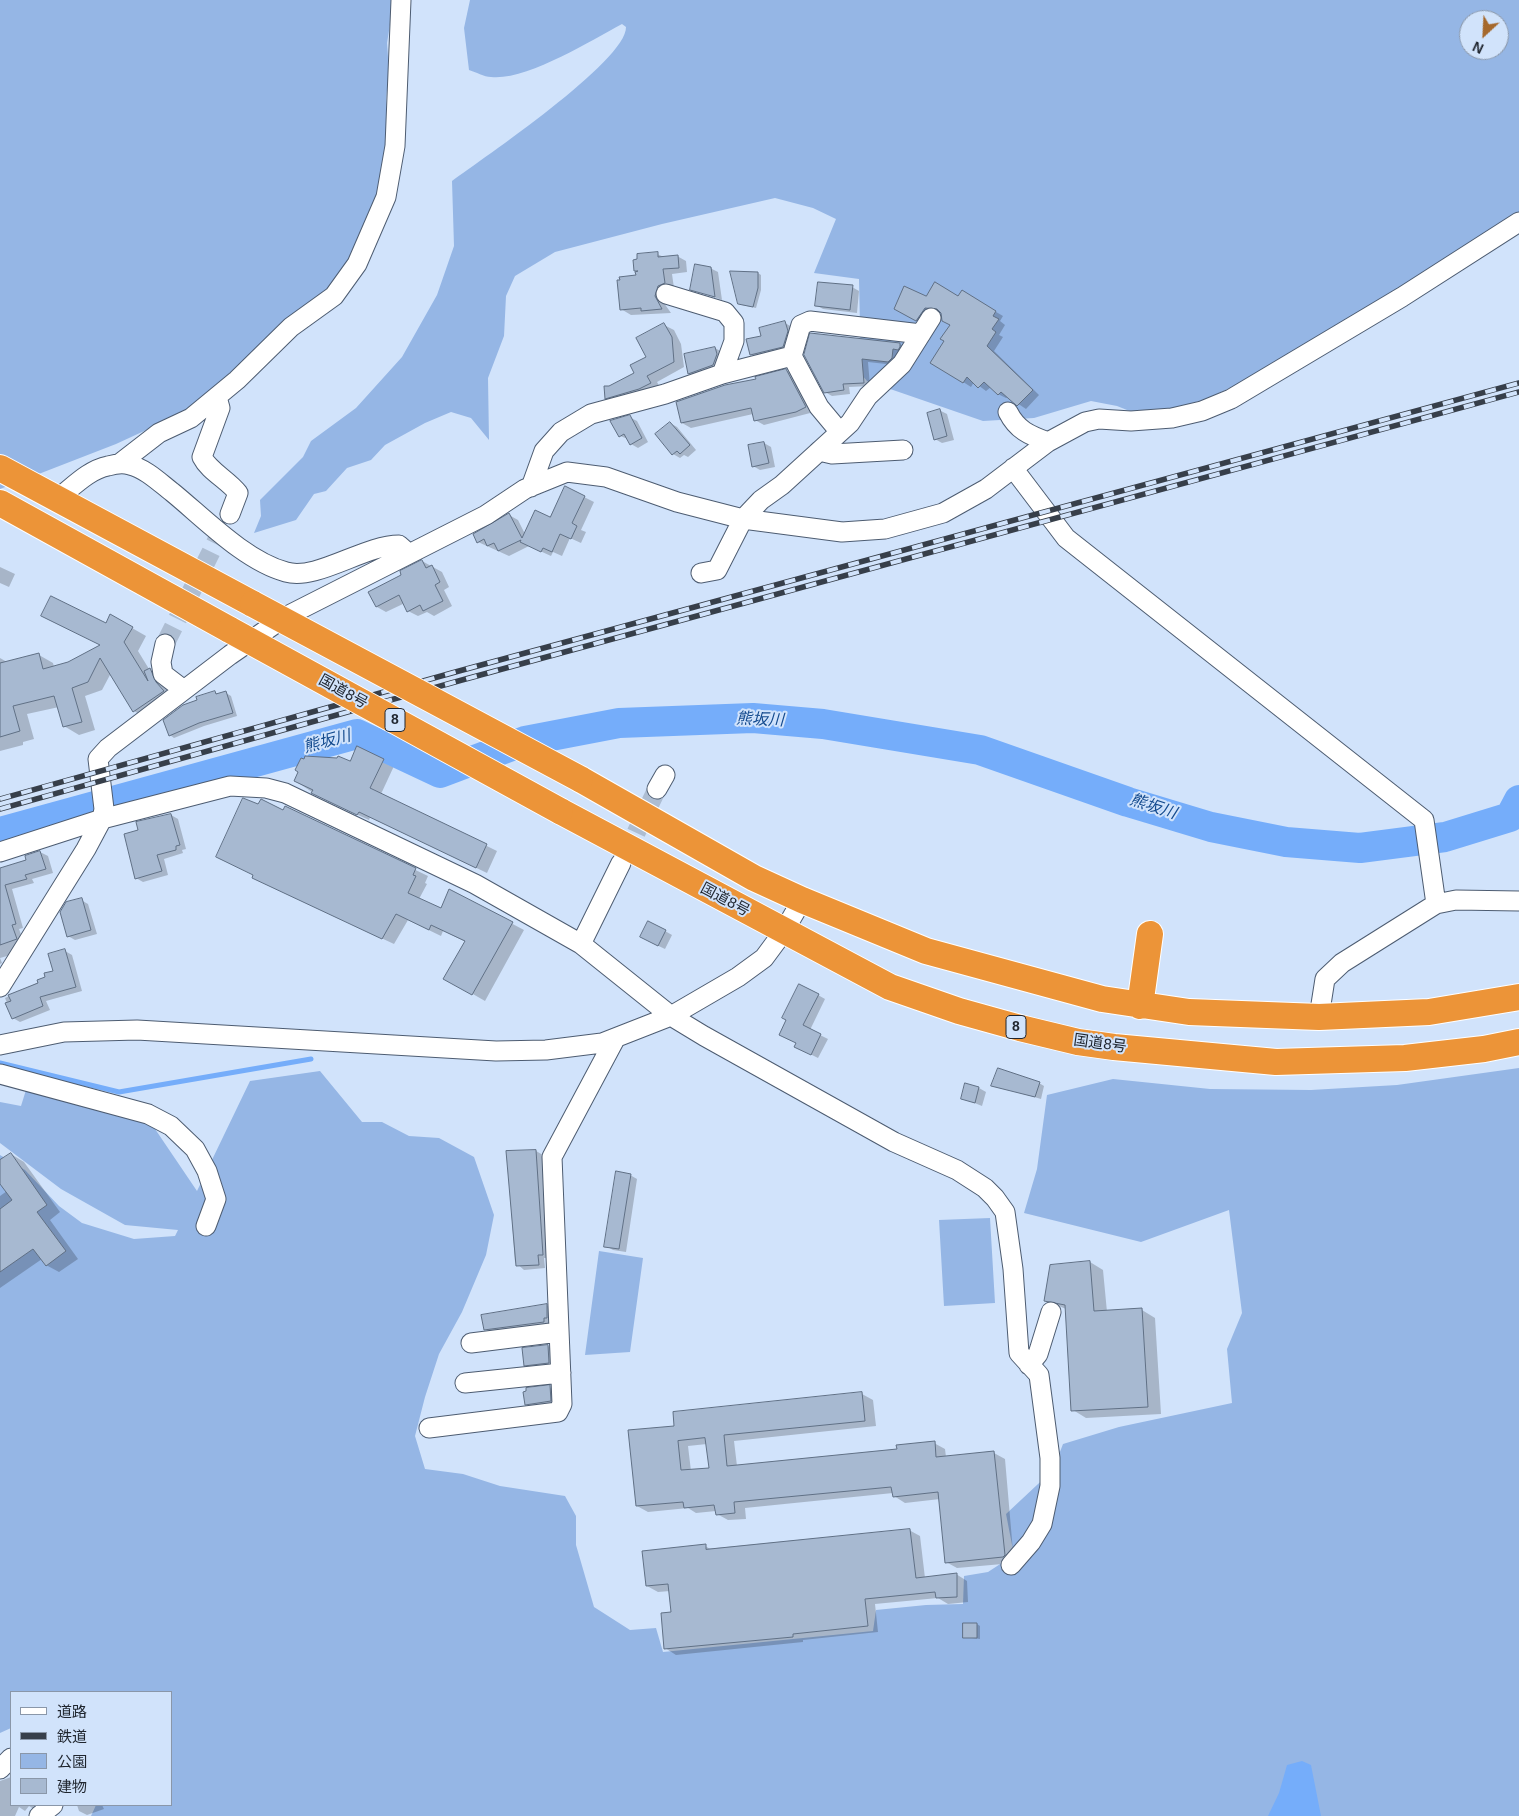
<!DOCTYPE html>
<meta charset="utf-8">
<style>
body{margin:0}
#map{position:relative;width:1519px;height:1816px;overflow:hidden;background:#d1e3fb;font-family:Arial,"Noto Sans JP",sans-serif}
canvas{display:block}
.legend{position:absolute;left:10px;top:1691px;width:162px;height:115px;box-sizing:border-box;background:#d1e3fb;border:1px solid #8a97a9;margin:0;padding:6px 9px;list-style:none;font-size:15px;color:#1f252e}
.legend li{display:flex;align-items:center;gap:10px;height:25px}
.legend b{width:25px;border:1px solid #8a97a9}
.north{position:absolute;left:1459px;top:10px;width:50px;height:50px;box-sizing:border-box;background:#d1e3fb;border:1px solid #8a97a9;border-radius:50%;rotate:205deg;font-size:14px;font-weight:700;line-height:20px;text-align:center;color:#1f252e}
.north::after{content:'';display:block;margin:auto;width:18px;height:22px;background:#a5682c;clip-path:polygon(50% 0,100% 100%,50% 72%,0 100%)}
</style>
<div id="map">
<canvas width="1519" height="1816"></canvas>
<ul class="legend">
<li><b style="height:6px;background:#fff"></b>道路</li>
<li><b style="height:6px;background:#373f4a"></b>鉄道</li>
<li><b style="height:14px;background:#95b6e5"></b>公園</li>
<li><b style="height:14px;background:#a7b9d1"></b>建物</li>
</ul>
<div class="north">N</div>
</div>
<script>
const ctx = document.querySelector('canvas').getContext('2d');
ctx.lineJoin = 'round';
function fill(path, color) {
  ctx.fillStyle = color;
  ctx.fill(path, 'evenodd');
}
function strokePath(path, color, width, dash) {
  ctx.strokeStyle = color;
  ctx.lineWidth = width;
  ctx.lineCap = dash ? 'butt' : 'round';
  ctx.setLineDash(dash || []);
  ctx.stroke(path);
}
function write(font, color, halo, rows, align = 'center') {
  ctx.font = font + ' Arial,"Noto Sans JP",sans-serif';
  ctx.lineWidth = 4;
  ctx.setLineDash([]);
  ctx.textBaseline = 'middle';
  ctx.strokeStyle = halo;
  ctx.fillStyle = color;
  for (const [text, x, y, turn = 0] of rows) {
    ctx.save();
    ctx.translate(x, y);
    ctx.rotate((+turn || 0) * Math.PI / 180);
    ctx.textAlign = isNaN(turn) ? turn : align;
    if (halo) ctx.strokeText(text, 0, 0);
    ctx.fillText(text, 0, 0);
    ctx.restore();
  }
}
const green = new Path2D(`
 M0,0h394l-7,43 2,28 -3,28 2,28 -11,67 -13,37 -31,57 -139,120 -78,36 -116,45z
 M470,0h1049v212l-85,59 -183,107 -45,21 -37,11 -32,4 -20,-8 -26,-5 -57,17 -51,3 -116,-40 -6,-7 -2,-95 -45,-6 22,-54 -23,-11 -38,-10 -113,26 -107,28 -40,24 -9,20 -2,40 -16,42 1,62 -18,-22 -20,-6 -26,11 -40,22 -14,15 -24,8 -21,23 -12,3 -18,26 -42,13 7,-17 -1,-16 43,-43 8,-16 45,-33 46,-51 35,-62 17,-49 -2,-65c30,-22 175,-120 174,-154l-4,-3c-32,17 -96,57 -131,53 -7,0 -15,-5 -22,-7l-5,-42zM1469,20h30v30h-30z
 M1519,1068v748h-1428l5,-11h75v-113h-160v36l-11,5v-578l25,15 34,36 23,17 52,16 41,-3 3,-6 -53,-5 -64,-36 -61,-46v-41l21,4 5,-16 125,33 46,68 53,-110 70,-10 42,51h20l27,14 30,2 35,19 20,58 -8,40 -24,57 -23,42 -14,43 -10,39 10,33 38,5 37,12 65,10 11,20v29l18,62 36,23 26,-2 7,24 210,-21 3,-21 50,-5 37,-1 1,-28 24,-4 26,-17 -8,-41 47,-44 10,-26 56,-17 113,-24 -5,-54 15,-36 -13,-103 -88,32 -117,-29 13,-44 10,-74 66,-16 97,10 101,1 86,-5z
 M990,1218l5,85 -51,3 -5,-86z
 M599,1251l44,7 -13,94 -45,3z`);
const water = new Path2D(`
 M1302,1761l9,4 10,51h-53l11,-23 8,-28z`);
const shadow = new Path2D(`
 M657,254l7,3 13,-1 9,5 1,11 -15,2 2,14 -10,8v7l7,10 -40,2 -10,-6 16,-33 -2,-5z
 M710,268l8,4 4,28 -30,-11z
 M758,273l3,2v15l-5,18 -14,-3 -3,-2z
 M852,287l7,4 -2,22 -34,-4 -7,-4z
 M962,292l41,24 -3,5 5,4 -6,10 4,2 -9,14 45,44 -13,14 -18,-12 -2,1 -8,-4 -7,-7 -5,4 -12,-9 -3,5 -39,-25 13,-21 6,-16 -9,-13h-9l-9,12 -28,-15 31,-12h32z
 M785,323l7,4 -2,23 -32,8 -7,-4 12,-17z
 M664,325l10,5 7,14 3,23 -27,15 4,7 -45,15 -10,-6 4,-11 26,-13 11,-16z
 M900,344l6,4 -11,17 -27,-3 2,24 -21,1 1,7 -18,2 -7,-4 -20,-37z
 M715,348l7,4 -2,16 -24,9 -7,-4z
 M786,370l9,6 19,36 -50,13 -9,-5 -2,-6 -62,14 -9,-5 75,-43z
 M939,410l8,4 7,26 -12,3 -7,-4z
 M629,417l8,4 11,21 -10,6 -7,-4 -3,-5 -8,-3z
 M670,423l7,4 19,23 -8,7 -4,-2 -4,3 -7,-4z
 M764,443l7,4 4,20 -15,3 -7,-4z
 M566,488l28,14 -13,28 5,2 -5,11 -11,-5 -8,18 -9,-4 -2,4 -22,-10 -20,10 -31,-14 31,-27 9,5 7,14 25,-15z
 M422,561l20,11 7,15 -5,3 8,16 -18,10 -7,-4 -9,4 -10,-5 -3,-8 -19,9 -9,-5 26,-31z
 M0,567l15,7 -6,13 -9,-4z
 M111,616l35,20 -8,15 11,18 15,9 6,14 -21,28 -15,-9 -23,-38 -9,17 -17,6 10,34 -16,5 -15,-9 -5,-19 -32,7 7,25 -11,3v3l-23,6v-93l7,4 32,-7 14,8 1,4 14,-3 34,-18 4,-22z
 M215,692l4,3 7,-2 5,3 6,20 -33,10 -30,12 -4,-3z
 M383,760l11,6 -13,28 116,57 -10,22 -117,-56 -1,3 -46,-21 -28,-18 55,-18z
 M259,806l25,6 2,-4 142,68 -3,7 2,1 -8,15 22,11 9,-19 74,39 -39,71 -40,-23 21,-36 -23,-11 -2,5 -33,-16 -14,24 -129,-60 -10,-9 -37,-18z
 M171,815l7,4 8,30 -4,1 1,3 -19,6 4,16 -25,7 -7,-4 4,-47z
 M40,852l8,4 5,17 -21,6 2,4 -22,6 11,39 -4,1 5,14 -6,10 -18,5 2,5 -2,1v-94l28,-9z
 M81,900l7,4 9,30 -22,6 -7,-4z
 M665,931l7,4 -7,14 -17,-8z
 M65,951l7,4 10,36 -36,10 4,9 -30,12 -7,-4 -8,-20 42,-20 7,-6z
 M818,995l7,4 -15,31 18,9 -10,19 -16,-8 -5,-7 -10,-4z
 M1039,1083l5,3 -3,13 -48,-14z
 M979,1088l7,4 -4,14 -20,-8z
 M536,1151l7,4 6,103h-5l1,10 -21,2 -9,-8 -8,-109z
 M11,1154l13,8 36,50 -10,8 28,39 -19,13 -13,-7 -4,-6 -42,29v-92l7,-5 -7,-9v-20z
 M630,1175l7,4 -11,73 -13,-2 -7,-4z
 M1090,1262l13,8 4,42 35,-2 13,8 6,96 -75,4 -13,-8 -7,-101 -21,-9z
 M546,1305l7,4 -2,17 -59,7 -7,-4z
 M548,1346l7,4 1,16 -24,3 -7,-4 -1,-16z
 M549,1387l7,4 1,13 -24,4 -7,-4z
 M862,1394l11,6 3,26 -142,15 3,25 161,-16 36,-7 11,6 1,8 48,-4 11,6 9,104 -57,5 -11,-6 -6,-63 -35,4 -11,-7 -1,-3 -148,15 1,11 -18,1 -11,-6 -1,-3 -20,2 -8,-5 -40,4 -11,-6 39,-79zM707,1444l3,25 -19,2 -3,-25z
 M909,1530l11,6 5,42 31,-4 11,7 1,21 -20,2 -10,-6 -63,6 3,28 -75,8v2l-127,13 -11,-7 8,-35 -3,-22 -12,1 -11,-6 58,-40 7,4z
 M977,1624l3,2v13l-16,-2z
 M11,1777v28h32l-6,6 -8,-5 -4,5 -6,-4 -4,9h-15v-35z
 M77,1805h25l2,4 -17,6 -8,-4z`);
const stream = new Path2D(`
 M0,1063l119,29 192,-33`);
const river = new Path2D(`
 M0,832l357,-98 83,39 85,-32 94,-18 134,-5 70,6 157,26 148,52 83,25 75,15 74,6 85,-11 65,-20 9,-17`);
const building = new Path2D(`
 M658,252v5l20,-2 1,13 -16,1 2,14 -7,3 -3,10 7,13 -21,2v-3l-21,2 -3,-30h3l-1,-3 17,-2 -1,-3 3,-1h-4l-1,-11 4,-1v-5z
 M695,264l16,3 4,30 -25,-7z
 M730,271l28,1v16l-5,19 -15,-3z
 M818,282l35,3 -3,25 -35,-4z
 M935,282l23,14 4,-6 34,21 -3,5 6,3 -7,10 4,3 -9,14 46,44 -16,16 -16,-14 -3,3 -14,-13 -6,6 -11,-11 -4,6 -33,-20 14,-22 -4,-2 10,-14 -8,-4 -1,-8 -4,-4 -12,-1 -9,13 -22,-12 10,-23 22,10z
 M785,321l3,10 -5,16 -33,8 -4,-16 15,-3 -2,-8z
 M664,323l8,14 2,25 -27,14 4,7 -12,6 -34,10 -1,-13h5l25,-13 -4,-8 16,-8 -10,-19z
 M810,333l90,10v4l-2,3 -5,-1 -1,9 -4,4 -26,-3 2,24 -21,1 1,6 -20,3 -20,-38z
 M715,347l2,7 -4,11 -25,9 -4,-20z
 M786,369l20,38 -10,5 -42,9 -3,-13 -70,15 -5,-21 49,-17 31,-6 -1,-2z
 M940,409l7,27 -13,4 -7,-27z
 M630,415l12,23 -12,7 -6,-11 -5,3 -9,-16z
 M670,422l20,23 -10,9 -3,-3 -5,4 -17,-21z
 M764,442l5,21 -17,4 -4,-22z
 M565,486l20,10 -13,27 5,3 -6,13 -11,-5 -8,18 -9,-4 -2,4 -21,-10 1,-2 -23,11 -4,-8 -7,3 -3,-7 -7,4 -4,-9 36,-21 13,25 13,-28 15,7z
 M422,560l4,8 6,-3 8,17 -5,3 8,16 -20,10 -3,-6 -13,7 -8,-17 -23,12 -8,-15 33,-17 -1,-4z
 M51,596l55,27 4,-9 23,13 -9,15 24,39 -4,-10 6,-3 6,14 8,9 -31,21 -33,-54 -12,24 -16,6 10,34 -19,5 -9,-31 -41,10 7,25 -20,6v-74l39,-10 4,16 25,-7 32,-17 -59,-29z
 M215,691l1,3 10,-3 7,22 -34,10 -30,13 -6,-16 20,-15 14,-5 -1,-3z
 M357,746l27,13 -14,29 117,56 -11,24 -117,-56 -2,3 -46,-22 2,-3 -19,-9 4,-9 -3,-2 6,-12 3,1 1,-3 32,2 1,-2 12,5z
 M243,798l15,6 3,-5 22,11 2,-4 131,62 -3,7 3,1 -8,17 33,15 8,-19 64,33 -41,73 -29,-16 22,-38 -34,-16 -2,5 -33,-16 -14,25 -130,-61 1,-3 -37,-18z
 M171,814l9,31 -4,1v4l-19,5 5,16 -27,8 -11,-45 14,-4 -2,-8z
 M40,851l6,18 -21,6 2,4 -22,6 11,39 -4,1 5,14 -17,6v-77l26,-8 -1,-4z
 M82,898l9,32 -24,7 -7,-25 6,-10z
 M648,921l18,9 -8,16 -18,-9z
 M65,949l11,38 -36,10 3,9 -31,13 -7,-16 6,-2 -3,-6 30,-12 -1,-3 8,-3 -1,-4 9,-2 -5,-17z
 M799,984l20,10 -16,31 18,9 -10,21 -17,-8 2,-4 -17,-8 7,-15 -4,-2z
 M998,1068l42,14 -5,15 -44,-11z
 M965,1083l14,4 -4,16 -14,-4z
 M536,1150l7,105h-5l1,10 -23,1 -10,-115z
 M11,1153l36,52 -10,7 29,39 -20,15 -13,-17 -33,23v-63l12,-9 -12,-16v-24z
 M616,1171l15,3 -12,75 -15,-2z
 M1090,1261l4,50 48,-3 6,99 -77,4 -6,-106 -21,-4 6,-36z
 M547,1304v14h-3v4l-60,8 -3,-15z
 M548,1345l1,18 -25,3 -2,-18z
 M550,1385l1,16 -26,4 -2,-13 3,-1v-3z
 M862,1392l3,29 -141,14 3,31 170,-17 -1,-4 39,-4 1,16 58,-6 11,104 -2,2 -58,6 -7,-71 -45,5 -2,-10 -157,15 1,11 -19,2 -2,-10 -30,3 -1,-6 -47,4 -8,-76 46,-4 -1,-14zM705,1438l4,30 -28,2 -3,-29z
 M910,1529l6,49 41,-5v24l-21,1 -1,-6 -70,7 3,27 -75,8v3l-129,12 -3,-36 10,-1 -3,-28 -22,2 -4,-35 64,-7v5z
 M963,1623h14v15h-14z`);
const minorTunnel = new Path2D(`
 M165,644l65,-130
 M624,858l33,-69`);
const minor = new Path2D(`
 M666,294l59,18 9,11v18l-12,33
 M217,397l3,11 -18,49c7,14 26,23 36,36l-8,21
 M1008,412c9,18 21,23 40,30
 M839,431l-20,-24 -27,-51 9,-31 9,-4 111,13
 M819,451l13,3 71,-4
 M119,464l40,-31 32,-15 46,-38 54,-53 43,-31 23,-32 29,-67 9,-51 6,-146
 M1013,468l53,70 358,282 12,84
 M531,487l13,-36 17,-19 30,-18 74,-20 57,-20 70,-18
 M57,499c16,-12 31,-29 51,-33 7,-2 16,-3 22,-1 16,4 29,17 42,27 32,26 73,69 114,80 31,9 78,-27 113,-27l9,8
 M701,573l16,-3 26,-51 18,-19 21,-15 68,-62 18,-27 34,-32 29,-46
 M165,644l-4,18 2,12 21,16
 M657,789l8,-14
 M0,852l102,-33 128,-33 36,2 19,5 190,91 106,60 90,72 33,20 190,106 63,28 28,18 10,10 10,14 8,57 6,84 20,22 11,83v28l-8,38 -11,18 -20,23
 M581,944l40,-81
 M0,987l86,-138 16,-30 2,-10 -6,-50 10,-11 122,-93 55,-38 201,-102 39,-26 42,-17 39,5 71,25 66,17 99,13 43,-3 58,-16 43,-24 62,-47 37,-20 14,-3 32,2 41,-3 30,-7 29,-12 171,-102 117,-75
 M1319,1017l6,-38 17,-16 94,-59 20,-4 63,1
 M0,1045l64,-13 73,-2 359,21 50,-1 56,-7 69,-27 67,-39 26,-19 20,-27 18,-31
 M0,1074l148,40 23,12 24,23 12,22 9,28 -10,27
 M471,1343l88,-11
 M1029,1365l9,-11 13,-42
 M465,1383l96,-10
 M429,1428l129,-16 4,-8 -10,-247 63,-118
 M0,1769l11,-11
 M39,1816l14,-11`);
const highway = new Path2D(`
 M0,468l253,136
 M0,503l230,127
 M580,779l174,99 48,22 124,51 176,48 87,13 130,5 110,-5 90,-15
 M560,811l330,176 69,24 61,17 58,14 36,5 162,15 129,-4 79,-9 35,-7
 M1140,1006l10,-72`);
const rail = new Path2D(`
 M0,799l459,-128 1060,-288
 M0,809l462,-129 1057,-288`);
const highwayBridge = new Path2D(`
 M253,604l327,175
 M230,630l330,181`);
const shields = [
 [395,720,20],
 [1016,1027,20]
];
const shieldNames = [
 ["8",395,720],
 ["8",1016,1027]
];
const streetNames = [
 ["国道8号",343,692,29],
 ["国道8号",725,900,28],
 ["国道8号",1100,1044,8]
];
const waterNames = [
 ["熊坂川",760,720,2],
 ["熊坂川",327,742,-15],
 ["熊坂川",1153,807,18]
];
fill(green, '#95b6e5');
fill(water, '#75adfa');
fill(shadow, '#0003');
strokePath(stream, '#75adfa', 5);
strokePath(river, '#75adfa', 30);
fill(building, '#a7b9d1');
strokePath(building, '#607085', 1);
strokePath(minorTunnel, '#adbdd2', 19, [19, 9]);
strokePath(minor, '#4d5c71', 21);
strokePath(highway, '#fff', 28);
strokePath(minor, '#fff', 19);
strokePath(highway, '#ec9438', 26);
strokePath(rail, '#373f4a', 5.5);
strokePath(rail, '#d1e3fb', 4, [11]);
strokePath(highwayBridge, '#fff', 28, []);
strokePath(highwayBridge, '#ec9438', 26);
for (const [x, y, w] of shields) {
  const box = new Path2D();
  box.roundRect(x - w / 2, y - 11.5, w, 23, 4);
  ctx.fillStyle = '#d1e3fb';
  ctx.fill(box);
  strokePath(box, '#1f252e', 1);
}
write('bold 14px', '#1f252e', null, shieldNames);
write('15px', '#1f252e', '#d1e3fb', streetNames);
write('italic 16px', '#144b8f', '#d1e3fb', waterNames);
</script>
